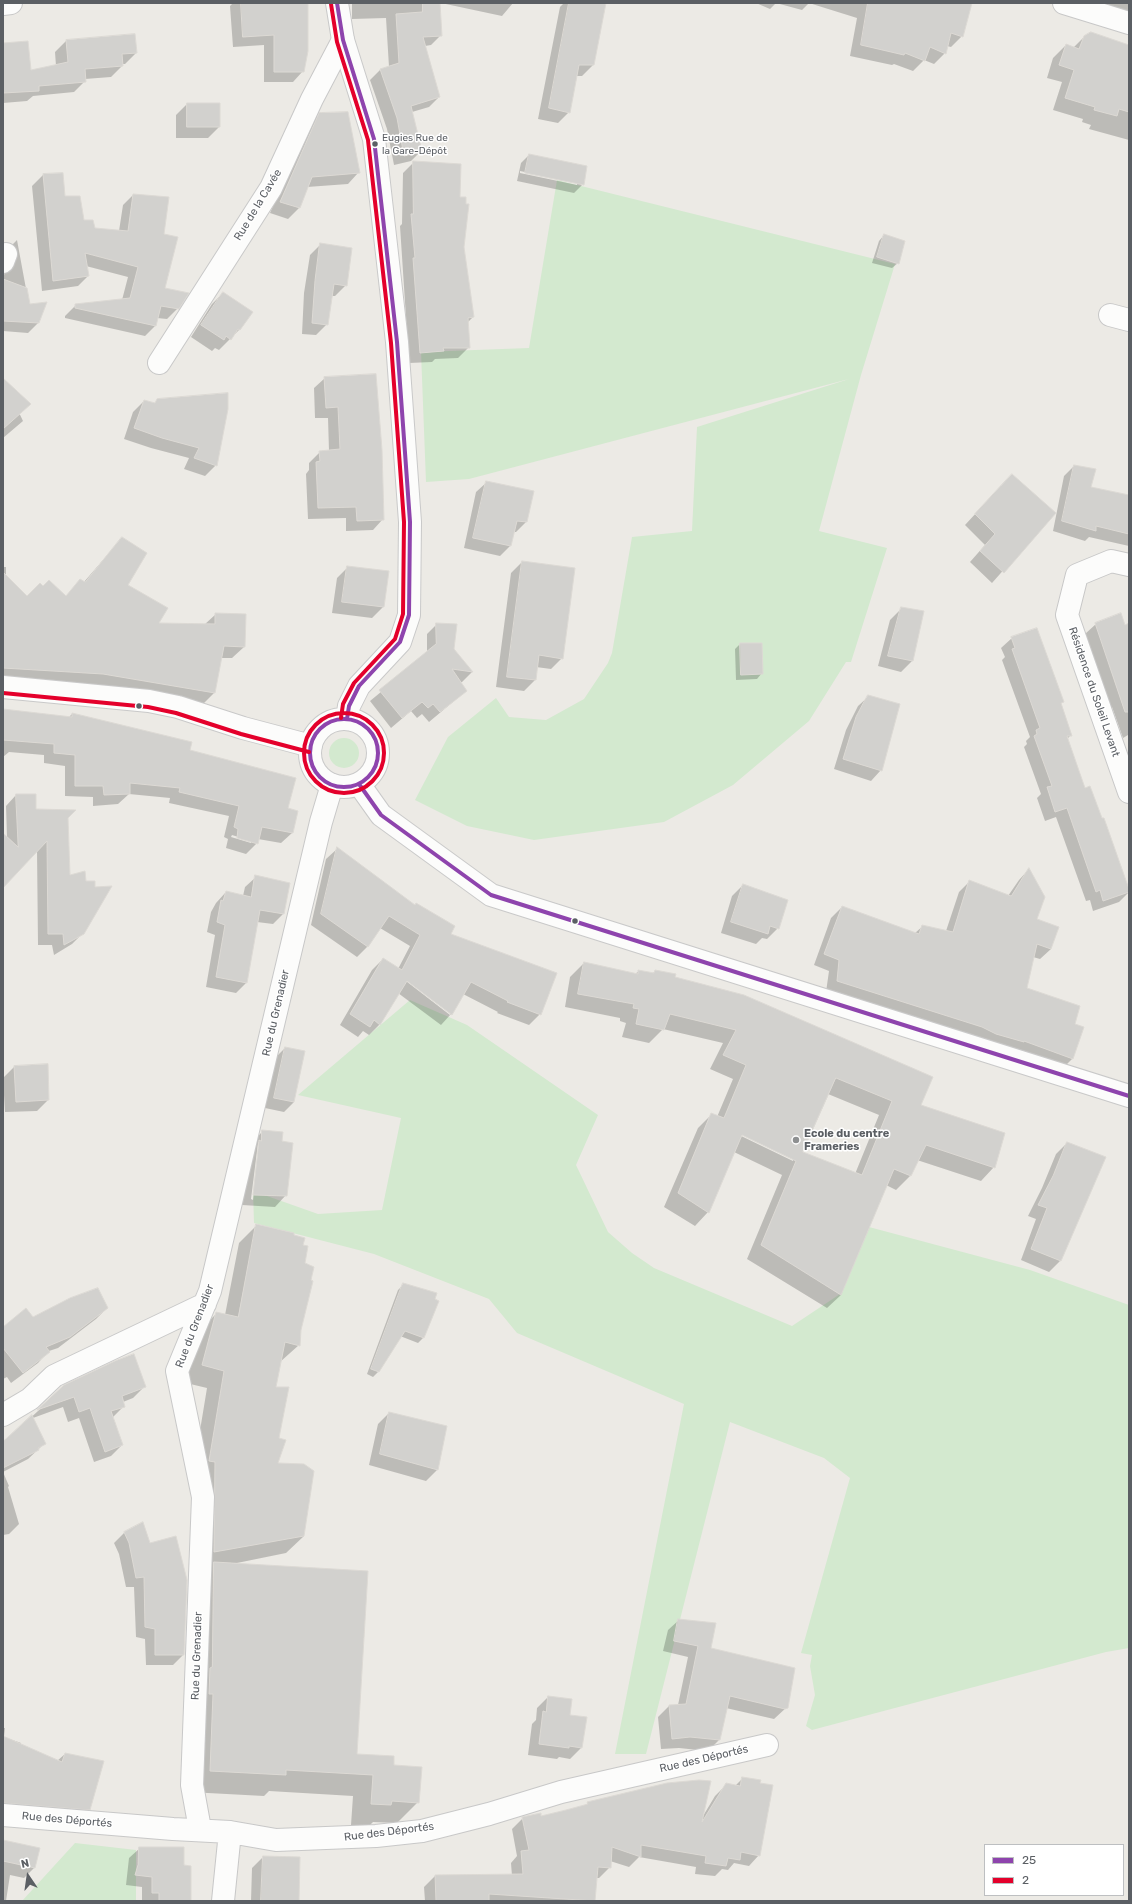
<!DOCTYPE html>
<meta charset="utf-8">
<style>
body{margin:0}
#map{position:relative;width:1132px;height:1904px;overflow:hidden;background:#eceae5;font-family:Rubik,sans-serif}
canvas{display:block}
.frame{position:absolute;inset:0;border:4px solid #5b5f64;pointer-events:none}
.legend{position:absolute;left:984px;top:1844px;width:140px;height:52px;box-sizing:border-box;background:#fff;border:1px solid #bdbfc1;margin:0;padding:5px 7px;list-style:none;font-size:12px;color:#5b5f64}
.legend li{display:flex;align-items:center;gap:8px;height:20px}
.legend b{width:20px;border:1px solid #bdbfc1}
.north{position:absolute;left:8px;top:1856px;width:40px;height:40px;-webkit-text-stroke:3px #fff;paint-order:stroke;rotate:347deg;font-size:11px;font-weight:700;line-height:16px;text-align:center;color:#5b5f64}
.north::after{content:'';display:block;margin:auto;width:14px;height:18px;background:#5b5f64;clip-path:polygon(50% 0,100% 100%,50% 72%,0 100%)}
</style>
<div id="map">
<canvas width="1132" height="1904"></canvas>
<div class="frame"></div>
<ul class="legend">
<li><b style="height:5px;background:#8e44ad"></b>25</li>
<li><b style="height:5px;background:#e4002b"></b>2</li>
</ul>
<div class="north">N</div>
</div>
<script>
const ctx = document.querySelector('canvas').getContext('2d');
ctx.lineJoin = 'round';
function fill(path, color) {
  ctx.fillStyle = color;
  ctx.fill(path, 'evenodd');
}
function strokePath(path, color, width, dash) {
  ctx.strokeStyle = color;
  ctx.lineWidth = width;
  ctx.lineCap = dash ? 'butt' : 'round';
  ctx.setLineDash(dash || []);
  ctx.stroke(path);
}
function write(font, color, halo, rows, align = 'center') {
  ctx.font = font + ' Rubik,sans-serif';
  ctx.lineWidth = 3;
  ctx.setLineDash([]);
  ctx.textBaseline = 'middle';
  ctx.strokeStyle = halo;
  ctx.fillStyle = color;
  for (const [text, x, y, turn = 0] of rows) {
    ctx.save();
    ctx.translate(x, y);
    ctx.rotate((+turn || 0) * Math.PI / 180);
    ctx.textAlign = isNaN(turn) ? turn : align;
    if (halo) ctx.strokeText(text, 0, 0);
    ctx.fillText(text, 0, 0);
    ctx.restore();
  }
}
const green = new Path2D(`
 M557,180l338,84 -34,111 -42,156 68,17 -36,114h-5l-37,59 -76,64 -69,37 -130,18 -67,-14 -52,-26 33,-63 48,-39 13,19 37,3 38,-21 24,-36 4,-10 20,-116 60,-6 5,-104 152,-48 -380,100 -43,3 -5,-130 108,-4z
 M329 753a15 15 0 1 1 30 0a15 15 0 1 1-30 0Z
 M410,1000l57,25 131,90 -22,50 32,67 24,21 22,15 138,58 48,-32 29,-67 161,43 99,35v343l-23,4 -294,78 -6,-4 9,-31 -5,-29 2,-11 -11,-2 49,-175 -26,-20 -94,-36 -84,332h-31l69,-350 -167,-71 -28,-34 -115,-45 -120,-31 -1,-32 65,23 64,-4 19,-92 -103,-23z
 M75,1843l61,7v51h-114z`);
const shadow = new Path2D(`
 M233,3h75l-5,68 -10,11h-29v-37l-31,2 -3,-41z
 M352,3h87l2,32 -10,10 -6,1 14,51 -10,10 -17,5 9,39 -10,10 -17,4 -7,-36 -17,-49 10,-10 9,-3 -3,-49 -34,1z
 M441,3h72l-11,13z
 M564,3h41l-12,62 -11,11h-6l-7,36 -11,11 -20,-4 22,-112z
 M756,3h53l-7,7 -26,-7 -6,6z
 M809,3h157l-4,33 -11,11 -4,-1 -2,7 -11,11 -10,-4 -11,11 -19,-7 -2,1 -42,-9 7,-38z
 M1109,3h20v17l-23,-8z
 M1084,37l45,9v94l-40,-11 2,-4 -9,-3 1,-3 -30,-9 9,-28 -15,-4 6,-20 13,-13 7,3z
 M66,41l70,12 -11,11h-3v2l-11,11 -26,2v2l-11,11 -41,4 -6,5 -24,2v-59l27,28 26,-6 -1,-14z
 M187,104l32,23 -11,11h-32v-23z
 M320,114l38,59 -10,11 -41,3 -8,21 -11,11 -18,-6 38,-88z
 M529,155l54,29 -9,9 -57,-12 4,-18zM520,171l57,12v2l-57,-12z
 M414,162l45,36 4,49 10,70 -6,6 2,24 -11,11 -23,1 -3,3 -23,1 -9,-137 2,-2 1,-51z
 M62,174l2,23 19,24 11,8 25,2 4,-26 10,-10 30,40 1,54 14,19 -11,11 -10,-1 -2,8 -10,10 -80,-18v-2l11,-11 46,-5 6,-23 -42,-11 2,10 -10,10 -36,5 -10,-105 11,-11z
 M884,235l14,28 -6,5 -20,-5 7,-22z
 M17,240l12,65 10,17 -11,11 -25,-2v-53l5,-14 -1,-14z
 M321,244l25,41 -11,11h-4l-4,28 -11,11 -14,-1 2,-41 6,-38z
 M223,293l28,19 -12,18 -20,20 -4,-2 -3,3 -21,-14 21,-33z
 M375,375l8,144 -10,11 -27,1v-13l-38,1 -2,-45 3,-4v-7l11,-11 9,-1 -1,-33h-13l-1,-30 11,-10z
 M3,379l20,42 -20,17z
 M158,400l58,65 -11,11 -21,-7 5,-11 -38,-10 -27,-9 9,-27 11,-11 10,3z
 M1074,466l16,21 39,10v49l-40,-9 -4,4 -32,-10 11,-55z
 M487,482l39,40 -10,10h-2l-4,14 -10,10 -36,-8 12,-56z
 M1001,486l53,27 -62,70 -22,-21 15,-17 -20,-20z
 M122,538l5,47 30,39 47,1 12,-11 28,33 -12,11h-11l-7,35 -11,11 -200,-24v-113h3v9l21,21 16,-10 22,10 16,-16 3,1z
 M522,562l40,96 -11,11 -15,-2 -1,13 -11,11 -28,-4 15,-114z
 M348,567l40,5 -5,35 -11,11 -40,-5 5,-35z
 M902,608l10,53 -11,11 -23,-6 12,-46z
 M437,624l16,25 19,23 -10,10h-3l7,9 -37,31 -7,-8 -5,4 -6,-7 -20,17 -21,-27 57,-47v-20z
 M1096,624l33,3v112l-1,-4 -5,3 -11,-31h-2l-25,-73z
 M1012,638l51,64 -3,2 11,31 -4,4 18,50 16,31 28,72 -10,10 -26,9 -3,-11 -4,1 -30,-84 -11,4 -8,-23 4,-4 -17,-47 3,-3 -1,-3 4,-4 -28,-77 3,-3 -4,-9z
 M740,644l22,29 -5,6 -21,1 -1,-31z
 M869,696l12,74 -10,11 -37,-12 12,-39 12,-24z
 M3,710l66,7 3,-3 116,37 99,58 10,2 -5,22 -11,10 -23,-4 -1,4 -11,11 -20,-6 2,-9 -4,-2 5,-21 -60,-13 1,-5 -41,-4 -11,10 -25,2v-9l-28,-1v-30l-21,-3v-8l-35,-3 -6,5zM232,835l19,6v2l-20,-6z
 M16,795l19,15 32,8 2,58 14,57 -11,11 -18,11 -2,-10h-14l-1,-95 -34,37v-53l4,3 -1,-31z
 M337,849l112,86 91,79 -11,11 -32,-12 1,-1 -35,-18 -12,20 -10,11 -43,-32 -19,32 -10,10 -6,-4 -5,6 -18,-12 32,-55 11,-11 15,10 12,-23 -30,-18 -13,19 -10,10 -46,-32 15,-66zM404,977l46,35v3l-48,-37z
 M1029,869l7,51 15,29 -11,10 -7,-2 -8,32 48,35v34l-11,11 -236,-77 3,-21 -15,-6 17,-47 11,-11 73,26 8,-7 23,5 13,-39 11,-11 38,15 11,-16z
 M256,877l27,37 -10,10 -16,-2 -11,61 -10,10 -30,-6 9,-52 -8,-3 4,-20 5,-9 10,-11 17,4 2,-9z
 M743,885l35,43 -11,11 -5,-1 -6,6 -35,-11 11,-37z
 M584,963l51,11 4,-3 13,3 3,-3 19,6 246,129 74,61 -13,14 -64,-21 -7,16 -14,14 -10,-5 -45,110 -14,13 -80,-49 35,-84 -48,-23 -26,60 -13,14 -31,-19 34,-79 14,-14 5,3 16,-38 -23,-10 13,-26 -60,-14 -14,14 -27,-6 4,-14 -6,-2v-3l-55,-11 5,-30zM828,1094l51,21 -24,59 -53,-21zM738,1132l55,26v3l-56,-27z
 M285,1048l9,54 -10,10 -19,-4 10,-50z
 M14,1067l34,33 -11,11 -32,1 -2,-34z
 M263,1131l18,11 5,53 -11,12 -33,-2 6,-52 4,-11zM260,1141l-7,59 -2,-1 7,-56z
 M1067,1143l38,15 -45,103 -11,11 -28,-12 15,-41 -8,-3 14,-28 14,-34z
 M257,1225l45,20 1,18 -4,82 -19,17 -5,26 2,76 27,72 -18,17 -54,11 124,191 37,11 25,36 -21,21 -24,-1 -4,4 -18,-1 2,-29 -84,-5 -5,5 -75,-4 3,-313 15,-91 -21,-5 13,-52 18,-18 8,2 14,-72z
 M403,1285l35,16 -15,37 -5,5 -18,-7 -22,36 -5,5 -6,-3 31,-84z
 M107,1308l-11,11 -38,29 -9,3 -11,12 -27,20 -4,-6 -4,2v-53l1,2 29,-10z
 M65,1386l79,1 -11,11 -10,4 1,4 -12,12 10,27 -11,11 -17,6 -15,-44 -11,4 -5,-15 -30,11 11,26 -16,15 -25,13v-31l8,-5z
 M389,1413l48,57 -11,11 -57,-16 9,-41z
 M3,1472l6,14 -1,1 11,37 -10,10 -6,1z
 M142,1523l41,132 -10,10h-27l-1,-26 -9,-2 -2,-50h-8l-7,-33 -5,-11 10,-10z
 M679,1620l31,28 77,59 -13,12 -48,-11 -7,32 -11,11 -29,-3 -18,1 -3,-32 11,-11 9,-1 10,-48 -25,-6 5,-21z
 M548,1697l21,19 12,32 -11,11 -11,-2 -2,2 -29,-4 4,-31 4,-4 1,-12z
 M3,1728h2l-1,9 17,6v2l36,16 8,-7 24,55 -11,11 -66,-6 1,-16 -10,-1z
 M743,1778l16,77 -10,11 -15,-3 -6,7 -6,-1 -7,7 -20,-2 1,-7 -57,-10 -10,10 -19,-6v6l-11,11h-3l-2,23h-169l-1,-14 11,-11h77l-1,-13 6,-7 -5,-27 11,-11 17,-1 44,-11 4,-3 115,13 12,-20 11,-11 9,1z
 M3,1842l31,26 -10,10 -14,-3 -4,26h-3z
 M140,1848l43,18 7,35h-48v-14l-16,-2 3,-27z
 M263,1857l34,44h-46l1,-33z`);
const building = new Path2D(`
 M241,3h67v48l-4,21h-30v-37l-31,2z
 M423,3h17l2,33 -19,1 17,60 -29,9 11,45 -18,5 -7,-38 -17,-49 19,-6 -3,-49 26,-2z
 M569,3h37l-12,62h-15l-9,48 -21,-5z
 M868,3h104l-9,34 -12,-4 -5,21 -16,-7 -5,14 -20,-8 -1,2 -43,-10z
 M1091,32l38,13v67l-10,-3 -2,7 -23,-6 1,-3 -30,-9 9,-28 -15,-5 7,-21 13,5 5,-13z
 M135,34l2,19 -15,1 1,12 -38,3 1,13 -47,4v5l-36,2v-50l25,-2 3,29 37,-8 -2,-22z
 M187,103h33v24h-33z
 M348,112l12,61 -48,4 -12,31 -20,-6 39,-89z
 M529,154l58,12 -3,19 -59,-12z
 M413,161l48,3 -1,33h6v7h3l-5,43 10,70 -6,1 2,30h-27l1,3 -24,2 -7,-95h2l-4,-44h2z
 M63,173l2,23h15l4,24h9l2,8 33,3 5,-37 36,3 -5,37 14,3 -13,51 24,5 -10,16 -18,-3 -5,20 -81,-18v-4l55,-6 8,-31 -53,-14 4,23 -36,5 -10,-107z
 M884,234l21,7 -6,23 -22,-7z
 M320,243l32,5 -5,38 -13,-2 -6,41 -16,-2 3,-42z
 M3,279l24,9 3,16 17,-2 -8,21 -36,-2z
 M223,292l30,20 -13,18 -2,-1 -7,11 -5,-4 -2,4 -23,-15z
 M376,374l6,76 2,70 -27,1 -1,-14 -38,1 -2,-46 4,-1 -1,-10 21,-2 -2,-42 -12,1 -2,-31z
 M3,378l28,26 -28,25z
 M228,393v16l-11,57 -23,-8 5,-10 -37,-10 -28,-10 10,-28 11,3 2,-4z
 M1074,465l22,4 -5,18 38,8v39l-33,-8v5l-34,-10z
 M1012,474l44,39 -52,60 -24,-22 15,-17 -20,-20z
 M486,481l48,10 -7,31 -10,-1 -6,25 -38,-8z
 M122,537l25,16 -19,32 40,23 -9,15 56,1v-11l31,1 -1,33 -21,-1 -9,47 -112,-19 -100,-6v-96l24,24 13,-13 3,3 6,-6 17,16 14,-17 5,3z
 M522,561l53,7 -12,91 -24,-4 -3,25 -29,-3z
 M347,566l42,5 -5,36 -42,-5z
 M901,607l23,4 -11,50 -25,-5z
 M1121,613l4,12 4,-2v89h-4l-30,-89z
 M436,623l21,1 -3,25 19,23 -21,-3 15,22 -27,21 -7,-8 -5,4 -6,-6 -20,16 -23,-28 57,-46z
 M1037,628l27,74 -3,1 11,33h-5l10,29 8,23 5,-2 12,32h2l25,71v3l-26,9 -3,-11 -4,2 -29,-84 -12,4 -8,-25 5,-1 -18,-50 3,-2 -1,-4 4,-2 -28,-79 3,-1 -4,-11z
 M740,643h22l1,31 -22,1z
 M868,695l32,9 -18,67 -39,-12 13,-42z
 M3,709l69,8v-4l120,29 -2,8 106,28 -8,30 10,3 -5,22 -31,-6 -4,17 -21,-6 1,-9 -4,-2 5,-21 -60,-14 1,-4 -50,-5v11l-26,1 -1,-9h-28v-31l-21,-2v-9l-51,-4z
 M16,794h20v15l40,1 -8,8 2,57 15,-4 1,10h9v6l17,-1 -28,48 -20,11 -1,-11h-15l-1,-93 -44,47v-55l15,14z
 M337,847l78,58 1,-2 39,23 -4,8 106,39 -16,42 -34,-13 1,-1 -37,-19 -19,33 -45,-34 -27,44 -6,-5 -4,7 -20,-13 33,-56 19,12 18,-35 -31,-19 -21,31 -47,-33z
 M1029,868l16,29 -8,22 22,8 -8,22 -14,-5 -10,44 53,18 -5,18 9,3 -11,32 -49,-18v1l-28,-8 -14,-7 -145,-46 2,-21 -15,-6 18,-48 77,28 3,-9 31,7 16,-52 42,16z
 M255,875l35,8 -6,31 -24,-4 -13,73 -31,-6 9,-52 -8,-3 4,-22 2,1 3,-10 25,6z
 M743,884l45,16 -9,29 -9,-3 -2,8 -37,-12z
 M584,962l54,12v-4l16,3 1,-3 21,4 -1,3 69,18 189,82 -12,28 84,28 -10,35 -69,-23 -15,31 -17,-7 -53,126 -80,-50 35,-84 -54,-26 -33,78 -31,-20 33,-80 13,5 22,-53 -23,-10 13,-25 -66,-16 -6,16 -28,-6 3,-15 -6,-1 1,-4 -56,-10zM836,1078l56,23 -30,74 -59,-23z
 M285,1047l20,4 -11,51 -20,-4z
 M48,1064l1,36 -33,2 -2,-36z
 M262,1130l21,2 -1,9 11,2 -6,53 -34,-1 6,-55 2,1z
 M1067,1142l39,15 -45,104 -30,-12 16,-41 -9,-3 15,-29z
 M256,1224l38,9v2l11,3 -2,7 5,1 -3,17 9,4 -3,13 2,1 -12,49 -1,16 -15,-4 -9,45h13l-10,51 7,2 -8,23 26,1 10,7 -10,65 -90,16 1,-90 -6,-1 15,-90 -22,-6 14,-53 22,5z
 M403,1283l34,10 -2,6 4,2 -15,37 -19,-7 -26,41 -8,-3z
 M98,1288l10,20 -38,29 -24,10 4,5 -27,21 -20,-25v-21l23,-19 7,9 37,-19z
 M134,1354l12,33 -24,9 3,11 -14,4 12,34 -18,7 -15,-44 -11,4 -5,-15 -37,13 27,-25 51,-24z
 M389,1412l58,14 -9,44 -58,-16z
 M32,1415l14,29 -8,4 1,2 -36,18v-26z
 M143,1522l7,21 26,-7 11,44 -3,75h-29v-26l-10,-2 -1,-50 -8,1 -7,-35 -5,-11z
 M214,1562l154,9 -11,183 37,2v9l28,2 -3,36 -27,-2 -1,4 -20,-1 2,-29 -87,-5v5l-76,-4 3,-77h-4l1,-26 2,-1z
 M678,1619l38,4 -5,25 84,20 -7,40 -3,1 -55,-13 -10,44 -30,-3 -18,2 -3,-34 17,-1 12,-58 -24,-5z
 M548,1696l24,3 -2,16 17,2 -5,31 -13,-2v2l-30,-4 4,-33 3,1z
 M3,1736l59,26 3,-9 39,8 -14,49 -87,-7z
 M742,1777l19,3 -1,3 13,2 -13,71 -19,-4 -1,8 -12,-2 -2,8 -21,-3 1,-7 -65,-11v12l-29,-10 -1,21 -13,-1 -3,34 -106,-7v7h-53l-1,-26 88,-1 -2,-23 8,-1 -7,-33 19,-4v3l25,-6 22,-6 -1,-2 80,-19 32,-3 12,1 -9,41 24,-39 14,3z
 M3,1840l37,8 -5,20 -32,-7z
 M139,1847h45v18l7,1v35h-32v-8h-7v-16l-17,-2 3,-10z
 M263,1856l37,1 -1,44h-38z`);
const street = new Path2D(`
 M1064,3l65,20
 M3,4l8,-1
 M3,262l3,-8
 M1110,315l19,5
 M159,363l112,-175 41,-89 31,-59
 M1129,565l-18,-4 -34,14 -10,40 62,177
 M3,1415l27,-16 24,-23 151,-72
 M3,1815l170,14 57,3 46,8 100,-4 46,-5 67,-17 72,-22 206,-47
 M200,1829l-8,-44 11,-288 -26,-126 33,-80 111,-469 11,-37
 M223,1901l7,-69`);
const secondary = new Path2D(`
 M337,3l6,37 31,99 23,203 13,180 -1,93 -9,27 -41,44 -10,20 -2,13
 M3,687l146,14 29,6 65,21 68,18
 M310 753a34 34 0 1 1 68 0a34 34 0 1 1-68 0Z
 M359,784l22,31 110,80 638,201`);
const bus1 = new Path2D(`
 M337,3l6,37 31,99 23,203 13,180 -1,93 -9,27 -41,44 -10,20 -2,13
 M310 753a34 34 0 1 1 68 0a34 34 0 1 1-68 0Z
 M359,784l22,31 110,80 638,201`);
const bus2 = new Path2D(`
 M331,4l6,38 31,98 23,203 13,179 -1,92 -8,25 -41,44 -11,21 -2,14
 M3,693l145,14 28,6 65,21 68,18
 M304 753a40 40 0 1 1 80 0a40 40 0 1 1-80 0Z`);
const markers = [
 [375,144,3.5,"#5b5f64"],
 [139,706,3.5,"#5b5f64"],
 [575,921,3.5,"#5b5f64"],
 [796,1140,4,"#8e9091"]
];
const busNames = [
 ["Eugies Rue de",382,138],
 ["la Gare-Dépôt",382,151]
];
const streetNames = [
 ["Rue de la Cavée",258,205,-59],
 ["Résidence du Soleil Levant",1094,692,71],
 ["Rue du Grenadier",276,1013,-77],
 ["Rue du Grenadier",195,1326,-69],
 ["Rue du Grenadier",197,1656,-88],
 ["Rue des Déportés",704,1759,-13],
 ["Rue des Déportés",67,1820,5],
 ["Rue des Déportés",389,1832,-7]
];
const poiNames = [
 ["Ecole du centre",804,1134],
 ["Frameries",804,1147]
];
fill(green, '#d3e9cf');
fill(shadow, '#0003');
fill(building, '#d2d1ce');
strokePath(building, '#dcd9d4', 1);
strokePath(street, '#c8c8c8', 24);
strokePath(secondary, '#c9c9c9', 24);
strokePath(street, '#fcfcfb', 22);
strokePath(secondary, '#fcfcfb', 22);
strokePath(bus1, '#8e44ad', 4);
strokePath(bus2, '#e4002b', 4);
for (const [x, y, r, color] of markers) {
  const dot = new Path2D();
  dot.arc(x, y, r, 0, 2 * Math.PI);
  ctx.fillStyle = color;
  ctx.fill(dot);
  strokePath(dot, '#fff', 1.5);
}
write('10px', '#5b5f64', '#fff', busNames, 'left');
write('11px', '#5b5f64', '#fff', streetNames);
write('bold 11px', '#5b5f64', '#fff', poiNames, 'left');
</script>
